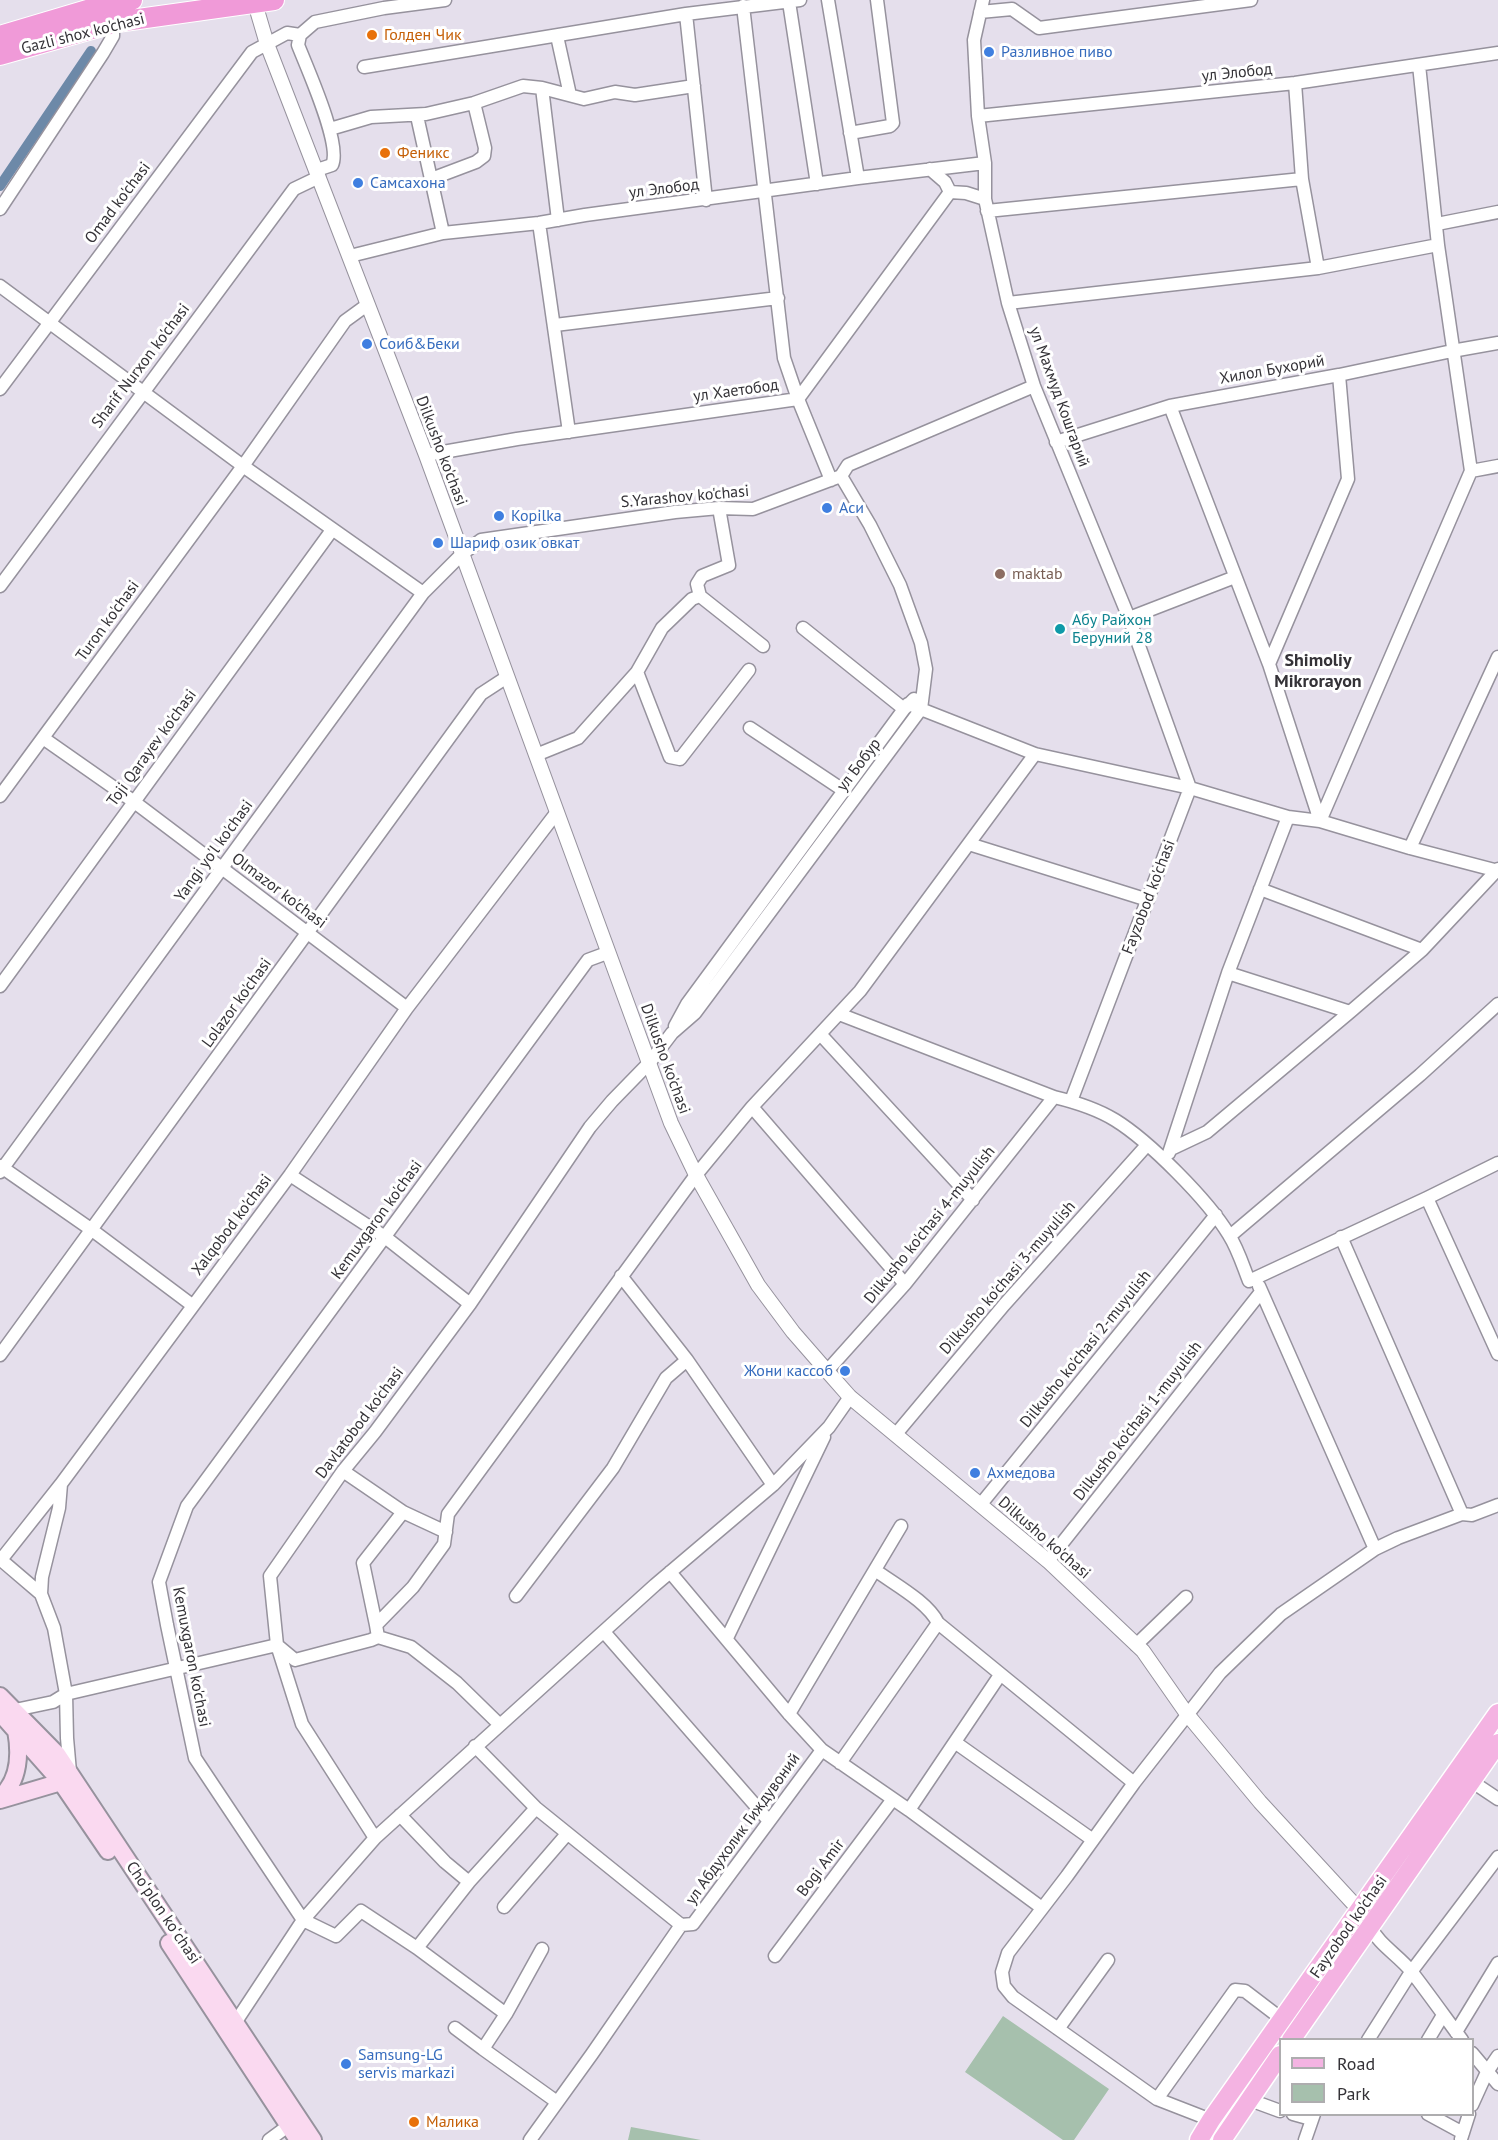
<!DOCTYPE html>
<meta charset="utf-8">
<style>
body{margin:0}
#map{position:relative;width:1498px;height:2140px;overflow:hidden;background:#e5dfec;font-family:"PT Sans",sans-serif}
canvas{display:block}
.legend{position:absolute;left:1279px;top:2038px;width:195px;height:78px;box-sizing:border-box;background:#fff;border:2px solid #aeadaf;margin:0;padding:8px 10px;list-style:none;font-size:18px;color:#343237}
.legend li{display:flex;align-items:center;gap:12px;height:30px}
.legend b{width:30px;border:2px solid #aeadaf}
</style>
<div id="map">
<canvas width="1498" height="2140"></canvas>
<ul class="legend">
<li><b style="height:8px;background:#f4b3e2"></b>Road</li>
<li><b style="height:16px;background:#a6c0ad"></b>Park</li>
</ul>
</div>
<script>
const ctx = document.querySelector('canvas').getContext('2d');
ctx.lineJoin = 'round';
function fill(path, color) {
  ctx.fillStyle = color;
  ctx.fill(path, 'evenodd');
}
function strokePath(path, color, width, dash) {
  ctx.strokeStyle = color;
  ctx.lineWidth = width;
  ctx.lineCap = dash ? 'butt' : 'round';
  ctx.setLineDash(dash || []);
  ctx.stroke(path);
}
function write(font, color, halo, rows, align = 'center') {
  ctx.font = font + ' "PT Sans",sans-serif';
  ctx.lineWidth = 6;
  ctx.setLineDash([]);
  ctx.textBaseline = 'middle';
  ctx.strokeStyle = halo;
  ctx.fillStyle = color;
  for (const [text, x, y, turn = 0] of rows) {
    ctx.save();
    ctx.translate(x, y);
    ctx.rotate((+turn || 0) * Math.PI / 180);
    ctx.textAlign = isNaN(turn) ? turn : align;
    if (halo) ctx.strokeText(text, 0, 0);
    ctx.fillText(text, 0, 0);
    ctx.restore();
  }
}
const green = new Path2D(`
 M1003,2016l106,73 -35,51h-11l-98,-68z
 M631,2127l70,13h-73z`);
const canal = new Path2D(`
 M0,186l91,-135`);
const minor = new Path2D(`
 M828,0l30,178
 M983,0l-9,40 4,76 7,47v36l23,104 26,83 95,232 61,170
 M789,2l28,182
 M743,6l41,352 14,41 33,81
 M980,12l32,-3 27,19 212,-28
 M686,14l20,186
 M557,36l13,59
 M364,67l322,-53 114,-14
 M1295,83l7,96 16,89
 M542,88l16,132
 M417,116l26,117
 M978,116l317,-33 203,-30
 M330,129l41,-12 55,-3 48,-11 49,-17 19,2 42,11 31,-7 20,3 59,-9
 M850,133l40,-7 3,-3 -16,-123
 M930,169l15,13 5,10
 M317,170l15,-5c10,-20 -25,-97 -34,-120l2,-10 15,-13 69,-14 61,-8
 M431,179l45,-17 8,-6 1,-8 -11,-45
 M0,209l103,-156 10,-17v-13
 M987,211l315,-32
 M539,223l30,209
 M1437,224l61,-12
 M350,256l93,-23 96,-10 46,-8 273,-37 127,-15
 M0,286l243,180 180,127
 M1008,303l310,-35 120,-23
 M555,325l223,-27
 M0,389l252,-337 35,-19 13,2
 M1170,406l99,258 51,157
 M1056,442l114,-36 169,-31 113,-24 46,-8
 M426,455l91,-16 281,-40 152,-207 16,1 19,6
 M1471,471l27,-5
 M0,586l294,-397 25,-12
 M700,596l-3,-12 5,-8 27,-11 -10,-57
 M1129,618l106,-41
 M803,628l101,81
 M1269,664l79,-185 -9,-104
 M637,672l33,85 10,2 69,-89
 M908,704l127,50 155,34 98,29 32,4 90,27 88,23
 M750,728l93,62
 M43,738l90,63 274,207
 M536,755l42,-17 59,-66 25,-44 30,-29 8,-3 63,50
 M0,796l243,-330 102,-145 22,-16
 M1320,821l151,-350 -33,-226 -19,-180
 M969,844l179,56
 M1410,848l88,-191
 M1260,889l162,61
 M1228,973l122,39
 M0,986l332,-456
 M839,1014l215,83c21,5 43,12 61,23 34,21 93,80 114,115 9,14 14,31 20,46l178,-83 71,-35
 M675,1026l12,-22 217,-295 10,-10
 M821,1035l152,165
 M1071,1101l119,-313
 M752,1107l153,177
 M1171,1149l36,-17 143,-120 72,-62 76,-81
 M1169,1153l59,-180 60,-156
 M0,1166l92,64 100,75
 M0,1172l423,-579 39,-39 19,-14 194,-28 44,-4 34,1 88,-33 7,-11 186,-79
 M290,1175l95,62 85,67
 M1427,1198l71,156
 M1230,1236l190,-161 78,-71
 M1341,1237l121,277
 M621,1276l66,84 86,125
 M1259,1286l116,263
 M0,1355l481,-661 26,-17
 M827,1371l78,-87 149,-187
 M896,1434l108,-129 143,-160
 M343,1471l60,41 43,20
 M981,1504l235,-289
 M0,1559l41,35
 M0,1561l61,-77
 M1048,1561l213,-269
 M875,1570c19,14 53,32 63,53l196,160
 M516,1596l97,-128 53,-90 21,-18
 M376,1625l-13,-62 40,-51
 M604,1632l165,189
 M378,1637l-2,-12 37,-38 31,-43 4,-30 248,-339 56,-68 108,-116 175,-237
 M727,1638l97,-201
 M1136,1645l50,-48
 M15,1710l38,-8 13,-8 211,-49 18,15 76,-20 7,-3 33,10 46,36 42,41
 M789,1714l112,-188
 M956,1743l137,97
 M475,1746l61,62 145,117
 M822,1750l87,60 133,98
 M840,1763l98,-140
 M70,1772l-3,-34 -1,-44 -12,-66 -13,-34 1,-17 17,-69 2,-24 229,-309 117,-167 150,-196
 M1471,1781l27,18
 M909,1810l91,-135
 M400,1815l45,47 24,20
 M375,1838l-73,-114 -25,-79 -7,-69 73,-105 32,-39 95,-128 120,-177 22,-26 38,-39 22,-29 23,-20 226,-304 5,-40 -5,-26 -21,-58 -30,-60 -29,-49
 M504,1907l63,-73
 M1370,1926c8,18 28,29 41,45 17,22 34,46 51,69
 M417,1948l52,-66 67,-74
 M775,1956l118,-157
 M506,2014l36,-65
 M235,2023l68,-103 72,-82 280,-253 118,-100 56,-58 21,-30
 M455,2028l28,21
 M1058,2029l50,-69
 M1456,2032l42,-69
 M1368,2040l43,-68 87,-115
 M1428,2040l15,-25
 M1472,2053l26,31
 M1157,2099l78,-109 10,1 38,29
 M1250,2100l30,11
 M557,2102l-74,-53 23,-35 -89,-66 -56,-37 -25,25 -33,-16 -108,-162 -28,-133 -8,-43 28,-76 401,-546 19,-7
 M1472,2105l15,-33 11,-16
 M1293,2114l18,5
 M1428,2114l35,19
 M1211,2120l-54,-21 -144,-102 -9,-11 -2,-14 6,-19 59,-77 67,-93 86,-110 61,-59 94,-65 23,-11 64,-24 10,1 26,-10
 M1461,2139l8,-25
 M269,2140l19,-14
 M530,2140l62,-86 89,-129 12,-1 129,-174 -33,-36 -119,-142
 M1305,2140l9,-26`);
const tertiary = new Path2D(`
 M254,0l13,44 159,411 245,668 25,52 62,110 35,47 34,39 23,26 198,164 95,90 44,63 73,88 104,113`);
const secondary = new Path2D(`
 M0,1696l57,58 256,386
 M0,1713l61,69 47,69
 M0,1797c20,-16 20,-45 16,-67
 M0,1800l61,-18 6,-6
 M169,1943l129,197`);
const primary = new Path2D(`
 M1291,2040l207,-297
 M1199,2140l12,-20 287,-407
 M1222,2140l58,-85`);
const trunk = new Path2D(`
 M0,36l104,-31 28,-5
 M0,55l117,-33 157,-22`);
const markers = [
 [372,35,6,"#e8710a"],
 [989,52,6,"#3f7fe0"],
 [385,153,6,"#e8710a"],
 [358,183,6,"#3f7fe0"],
 [367,344,6,"#3f7fe0"],
 [827,508,6,"#3f7fe0"],
 [499,516,6,"#3f7fe0"],
 [438,543,6,"#3f7fe0"],
 [1000,574,6,"#8d6e63"],
 [1060,629,6,"#0f9aa8"],
 [845,1371,6,"#3f7fe0"],
 [975,1473,6,"#3f7fe0"],
 [346,2064,6,"#3f7fe0"],
 [414,2122,6,"#e8710a"]
];
const streetNames = [
 ["Gazli shox ko'chasi",83,34,-14],
 ["ул Элобод",1237,73,-6],
 ["ул Элобод",664,189,-7],
 ["Omad ko'chasi",118,203,-53],
 ["Sharif Nurxon ko'chasi",141,366,-53],
 ["Хилол Бухорий",1272,370,-10],
 ["ул Хаетобод",736,391,-8],
 ["ул Махмуд Кошгарий",1059,397,70],
 ["Dilkusho ko'chasi",441,451,69],
 ["S.Yarashov ko'chasi",685,497,-5],
 ["Turon ko'chasi",108,621,-54],
 ["Toji Qarayev ko'chasi",152,748,-54],
 ["ул Бобур",859,765,-53],
 ["Yangi yo'l ko'chasi",214,851,-54],
 ["Olmazor ko'chasi",279,891,37],
 ["Fayzobod ko'chasi",1149,897,-69],
 ["Lolazor ko'chasi",237,1003,-54],
 ["Dilkusho ko'chasi",665,1059,70],
 ["Kemuxgaron ko'chasi",377,1220,-54],
 ["Xalqobod ko'chasi",232,1225,-53],
 ["Dilkusho ko'chasi 4-muyulish",930,1225,-51],
 ["Dilkusho ko'chasi 3-muyulish",1008,1278,-49],
 ["Dilkusho ko'chasi 2-muyulish",1086,1349,-51],
 ["Dilkusho ko'chasi 1-muyulish",1138,1421,-52],
 ["Davlatobod ko'chasi",360,1423,-53],
 ["Dilkusho ko'chasi",1044,1538,41],
 ["Kemuxgaron ko'chasi",191,1657,79],
 ["ул Абдухолик Гиждувоний",743,1829,-54],
 ["Bogi Amir",821,1868,-53],
 ["Choʻplon koʻchasi",163,1913,56],
 ["Fayzobod ko'chasi",1349,1927,-55]
];
const foodNames = [
 ["Голден Чик",384,35],
 ["Феникс",397,153],
 ["Малика",426,2122]
];
const shopNames = [
 ["Разливное пиво",1001,52],
 ["Самсахона",370,183],
 ["Соиб&Беки",379,344],
 ["Аси",839,508],
 ["Kopilka",511,516],
 ["Шариф озик овкат",450,543],
 ["Жони кассоб",833,1371,"right"],
 ["Ахмедова",987,1473],
 ["Samsung-LG",358,2055],
 ["servis markazi",358,2073]
];
const educationNames = [
 ["maktab",1012,574]
];
const cultureNames = [
 ["Абу Райхон",1072,620],
 ["Беруний 28",1072,638]
];
const neighbourhoodNames = [
 ["Shimoliy",1318,661],
 ["Mikrorayon",1318,682]
];
fill(green, '#a6c0ad');
strokePath(canal, '#6d89a8', 10);
strokePath(minor, '#96929d', 15);
strokePath(tertiary, '#96929d', 16);
strokePath(secondary, '#96929d', 20);
strokePath(primary, '#fff', 21);
strokePath(trunk, '#fff', 22);
strokePath(minor, '#fff', 12);
strokePath(tertiary, '#fff', 14);
strokePath(secondary, '#fad9f0', 16);
strokePath(primary, '#f4b3e2', 18);
strokePath(trunk, '#f09ad8', 20);
for (const [x, y, r, color] of markers) {
  const dot = new Path2D();
  dot.arc(x, y, r, 0, 2 * Math.PI);
  ctx.fillStyle = color;
  ctx.fill(dot);
  strokePath(dot, '#fff', 2);
}
write('16px', '#343237', '#fff', streetNames);
write('16px', '#c56008', '#fff', foodNames, 'left');
write('16px', '#366cbe', '#fff', shopNames, 'left');
write('16px', '#785e54', '#fff', educationNames, 'left');
write('16px', '#0d838f', '#fff', cultureNames, 'left');
write('bold 18px', '#343237', '#fff', neighbourhoodNames);
</script>
